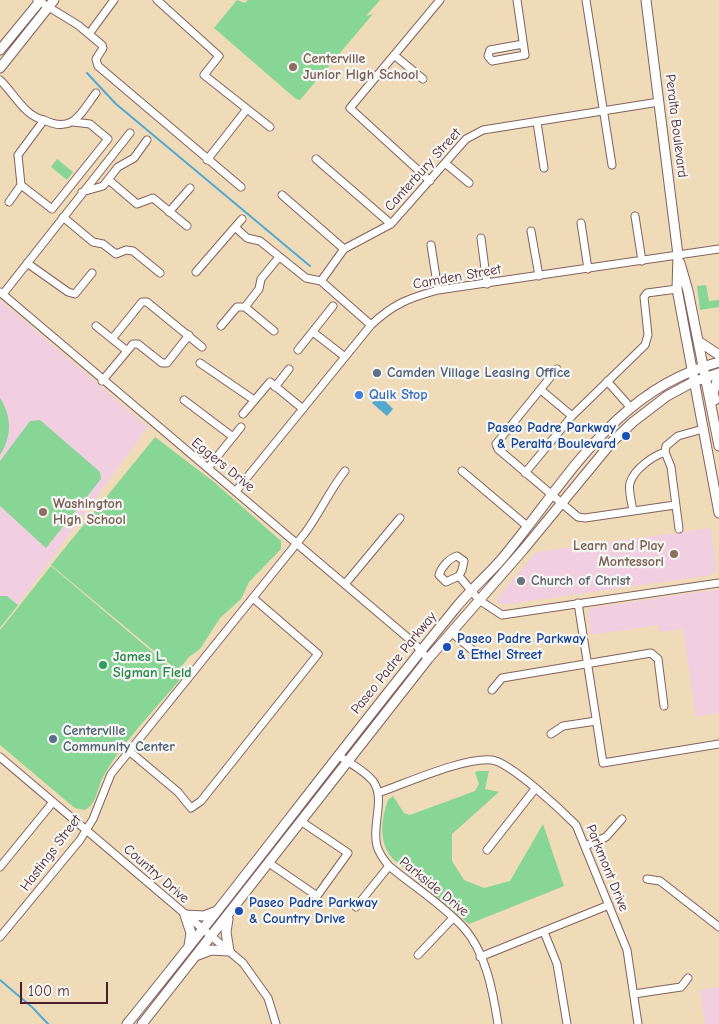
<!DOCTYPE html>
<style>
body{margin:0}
#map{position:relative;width:719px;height:1024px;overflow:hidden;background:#f0dbb9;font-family:"Comic Neue",sans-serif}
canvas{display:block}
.scale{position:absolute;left:20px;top:982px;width:88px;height:22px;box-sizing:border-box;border:2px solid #4a1f2b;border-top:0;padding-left:6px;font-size:15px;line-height:18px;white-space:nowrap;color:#4a1f2b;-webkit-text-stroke:4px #f6f6f2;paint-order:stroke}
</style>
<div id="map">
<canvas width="719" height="1024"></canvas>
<div class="scale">100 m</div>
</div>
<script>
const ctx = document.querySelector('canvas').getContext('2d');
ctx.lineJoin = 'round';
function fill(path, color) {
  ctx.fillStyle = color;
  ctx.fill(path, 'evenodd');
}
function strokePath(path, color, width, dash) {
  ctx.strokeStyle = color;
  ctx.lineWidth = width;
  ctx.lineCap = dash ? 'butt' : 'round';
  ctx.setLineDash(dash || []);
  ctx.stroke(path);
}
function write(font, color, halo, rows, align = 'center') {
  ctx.font = font + ' "Comic Neue",sans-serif';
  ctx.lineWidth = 4.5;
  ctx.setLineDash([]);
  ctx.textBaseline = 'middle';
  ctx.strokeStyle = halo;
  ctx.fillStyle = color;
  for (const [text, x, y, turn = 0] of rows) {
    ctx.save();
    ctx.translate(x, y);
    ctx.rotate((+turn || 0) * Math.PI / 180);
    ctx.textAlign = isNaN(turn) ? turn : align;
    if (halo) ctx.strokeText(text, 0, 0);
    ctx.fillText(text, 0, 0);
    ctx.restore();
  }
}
const built = new Path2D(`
 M0,300l148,127 -130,178 -11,-9h-7z
 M711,528l6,41 -5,6 -203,29h-11l-2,-5 40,-47z
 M719,589v124l-23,4 -13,-88 -24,3 -1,-7 -67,10 -3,-22 3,-5z
 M719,987v37h-14l-5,-34z`);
const green = new Path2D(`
 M237,0l8,3 3,-3h132l-14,16 7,-2 -73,86 -4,-1 -82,-71z
 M57,159l16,13 -6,8 -16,-13z
 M706,285l3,16 10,-1v7l-19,3 -3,-24z
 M0,398c12,19 12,38 0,57z
 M40,420l60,52 1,7 -55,69 -46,-42v-45l30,-40z
 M155,437l59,45 67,59v8l-32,33 -8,17 -21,19 -20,31 -11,8 -11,14 -127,-106z
 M51,566l131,111c-26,32 -59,64 -79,100 -6,11 -6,27 -18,33l-10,-2 -5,-4 -70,-59v-115z
 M0,596h7l11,9 -18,23z
 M479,771h10l-4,18 14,3 -47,42v27l12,19 20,8 26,-7 33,-57 21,62 -95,38 -76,-65c-15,-17 -12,-39 -5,-59l5,-4 11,17 6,2 65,-24 4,-7 -4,-12z`);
const water = new Path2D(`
 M379,395l14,14 -6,7 -15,-13z`);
const stream = new Path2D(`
 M87,73l29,31 194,162
 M0,980l33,28 15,16`);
const minor = new Path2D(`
 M37,0l41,25 24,20 1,3 -7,11 2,7 143,121
 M157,0l62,56 -15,19 66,52
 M517,0l8,55 -33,6 -4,-5 2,-6 33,-6
 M586,0l26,165
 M89,34l25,-34
 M394,55l29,24
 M0,80c14,13 24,36 44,40
 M73,122l17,2 18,15 -56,70 -31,-24 -3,-30 26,-35c29,14 36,-6 52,-27
 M537,122l7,46
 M316,159l75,65
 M207,160l40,-51
 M445,163l24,20
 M430,181l-80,-73 90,-108
 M107,182l3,-1 27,23 16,-6 34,28
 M82,192l21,-6 15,-19 16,-9 13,-18
 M282,195l62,54
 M9,202l12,-17
 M169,212l21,-24
 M635,216l7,45
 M63,217l30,25 10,2 13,10 10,-4 7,1 27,22
 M581,223l7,46
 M235,227l7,-8
 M531,231l8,45
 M481,238l6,46
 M431,245l7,45
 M27,263l41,29 7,2 17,-21
 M196,272l39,-45 12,11 13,3 46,37 15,3 50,44
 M321,281l23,-32 47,-25 75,-85 17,-9 176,-28
 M0,292l414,351 14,16
 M3,294l127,-161
 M245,307l29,24
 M96,326l30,24
 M221,326l16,-19h8l14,-18 2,-10 18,-22
 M313,332l32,25
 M112,339l30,-37h5l55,45
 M298,350l35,-44
 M200,363l54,37
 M557,369l-61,75 2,5 80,68 7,1 90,-13
 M102,381l31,-37h5l24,19h5l22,-28
 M607,381l24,27
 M275,387l14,-18
 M541,390l31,26
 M184,400l49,37
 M243,414l27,-32 33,27
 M665,452l6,15 8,62
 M665,452l1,-6 12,-10 25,-7
 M208,468l33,-41
 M462,471l65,55
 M525,473l47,-57 73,-71 3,-10 -4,-38 3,-4 30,-4
 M236,491l135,-166c22,-21 38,-27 67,-35l281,-41
 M633,511c-1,-8 -5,-20 -3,-28 4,-14 23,-27 35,-31
 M459,576l-13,6 -7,-7c2,-7 10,-17 18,-19l7,5 -2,9 -3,6 20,24 23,15 217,-32
 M345,584l55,-66
 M578,603l25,160 116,-19
 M451,632l26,22
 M492,690l10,-12 149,-25 7,6 6,47
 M551,734l12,-8 33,-5
 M129,751l49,41 13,16 10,-7 117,-147 -65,-56
 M338,755c11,8 26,15 35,26 13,18 -2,45 4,65 2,8 7,14 12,20 24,20 53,38 74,61 23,25 30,65 35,97
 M0,757l243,206 25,35 8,26
 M378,793c29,-10 86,-36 114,-33 19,3 69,50 84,65l51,125 11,74
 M585,846l21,-9 16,-18
 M487,850l48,-61
 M269,863l48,33 31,-43 -46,-31
 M0,867l53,-65
 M647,879l13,2 59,46
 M356,907l33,-41
 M544,932l13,32 10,60
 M0,937l80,-97 13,-21 18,-45 194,-241c15,-20 24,-42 40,-62
 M418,955l35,-37
 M480,957l129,-52
 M634,994l47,-7 7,-9`);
const major = new Path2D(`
 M646,0l32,255 -1,34 42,224
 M0,50l41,-50
 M0,68l54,-68
 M680,263l8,28 31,155
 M698,341l21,14
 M715,400l-2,-7 6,-18
 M189,946l2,-13 -6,-18 19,1 13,-5
 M198,955l13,-5 18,1 -3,-19 2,-13
 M127,1024c111,-136 216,-278 327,-414 14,-18 31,-32 46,-49 40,-47 73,-101 118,-142 29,-27 63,-47 101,-57
 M142,1024l286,-365 95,-109 89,-108 21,-20 34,-26 26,-14 26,-9`);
const markers = [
 [293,67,5,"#8d6e63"],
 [377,373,5,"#5c6f8a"],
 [359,395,5,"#3f7fe0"],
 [626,436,5,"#1a4fb4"],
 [43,512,5,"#8d6e63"],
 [674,554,5,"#8d6e63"],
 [521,581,5,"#6b7280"],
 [447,647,5,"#1a4fb4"],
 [103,665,5,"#2e9e5b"],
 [53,739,5,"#5c6f8a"],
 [239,911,5,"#1a4fb4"]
];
const educationNames = [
 ["Centerville",303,59],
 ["Junior High School",303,75],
 ["Washington",53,504],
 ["High School",53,520],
 ["Learn and Play",664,546,"right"],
 ["Montessori",664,562,"right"]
];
const streetNames = [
 ["Peralta Boulevard",676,126,83],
 ["Canterbury Street",423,170,-48],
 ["Camden Street",457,277,-10],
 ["Eggers Drive",223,465,39],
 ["Paseo Padre Parkway",394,663,-51],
 ["Hastings Street",51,853,-53],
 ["Parkmont Drive",607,868,68],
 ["Country Drive",156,874,41],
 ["Parkside Drive",434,887,39]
];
const serviceNames = [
 ["Camden Village Leasing Office",387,373],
 ["Centerville",63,731],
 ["Community Center",63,747]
];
const shopNames = [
 ["Quik Stop",369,395]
];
const transitNames = [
 ["Paseo Padre Parkway",616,428,"right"],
 ["& Peralta Boulevard",616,444,"right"],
 ["Paseo Padre Parkway",457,639],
 ["& Ethel Street",457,655],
 ["Paseo Padre Parkway",249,903],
 ["& Country Drive",249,919]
];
const worshipNames = [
 ["Church of Christ",531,581]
];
const leisureNames = [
 ["James L.",113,657],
 ["Sigman Field",113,673]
];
fill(built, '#f2cfe0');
fill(green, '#87d696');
fill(water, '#53a8cf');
strokePath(stream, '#53a8cf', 2);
strokePath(minor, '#84615d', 9);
strokePath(major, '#84615d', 11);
strokePath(minor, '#fff', 7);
strokePath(major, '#fff', 9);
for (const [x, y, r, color] of markers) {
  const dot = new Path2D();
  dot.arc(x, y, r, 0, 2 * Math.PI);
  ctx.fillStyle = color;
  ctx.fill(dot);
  strokePath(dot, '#f6f6f2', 2);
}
write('bold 14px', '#785e54', '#f6f6f2', educationNames, 'left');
write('14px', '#4a1f2b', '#f6f6f2', streetNames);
write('bold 14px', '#4e5e75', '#f6f6f2', serviceNames, 'left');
write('bold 14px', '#366cbe', '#f6f6f2', shopNames, 'left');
write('bold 14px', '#164399', '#f6f6f2', transitNames, 'left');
write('bold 14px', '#5b616d', '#f6f6f2', worshipNames, 'left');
write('bold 14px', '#27864d', '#f6f6f2', leisureNames, 'left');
</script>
